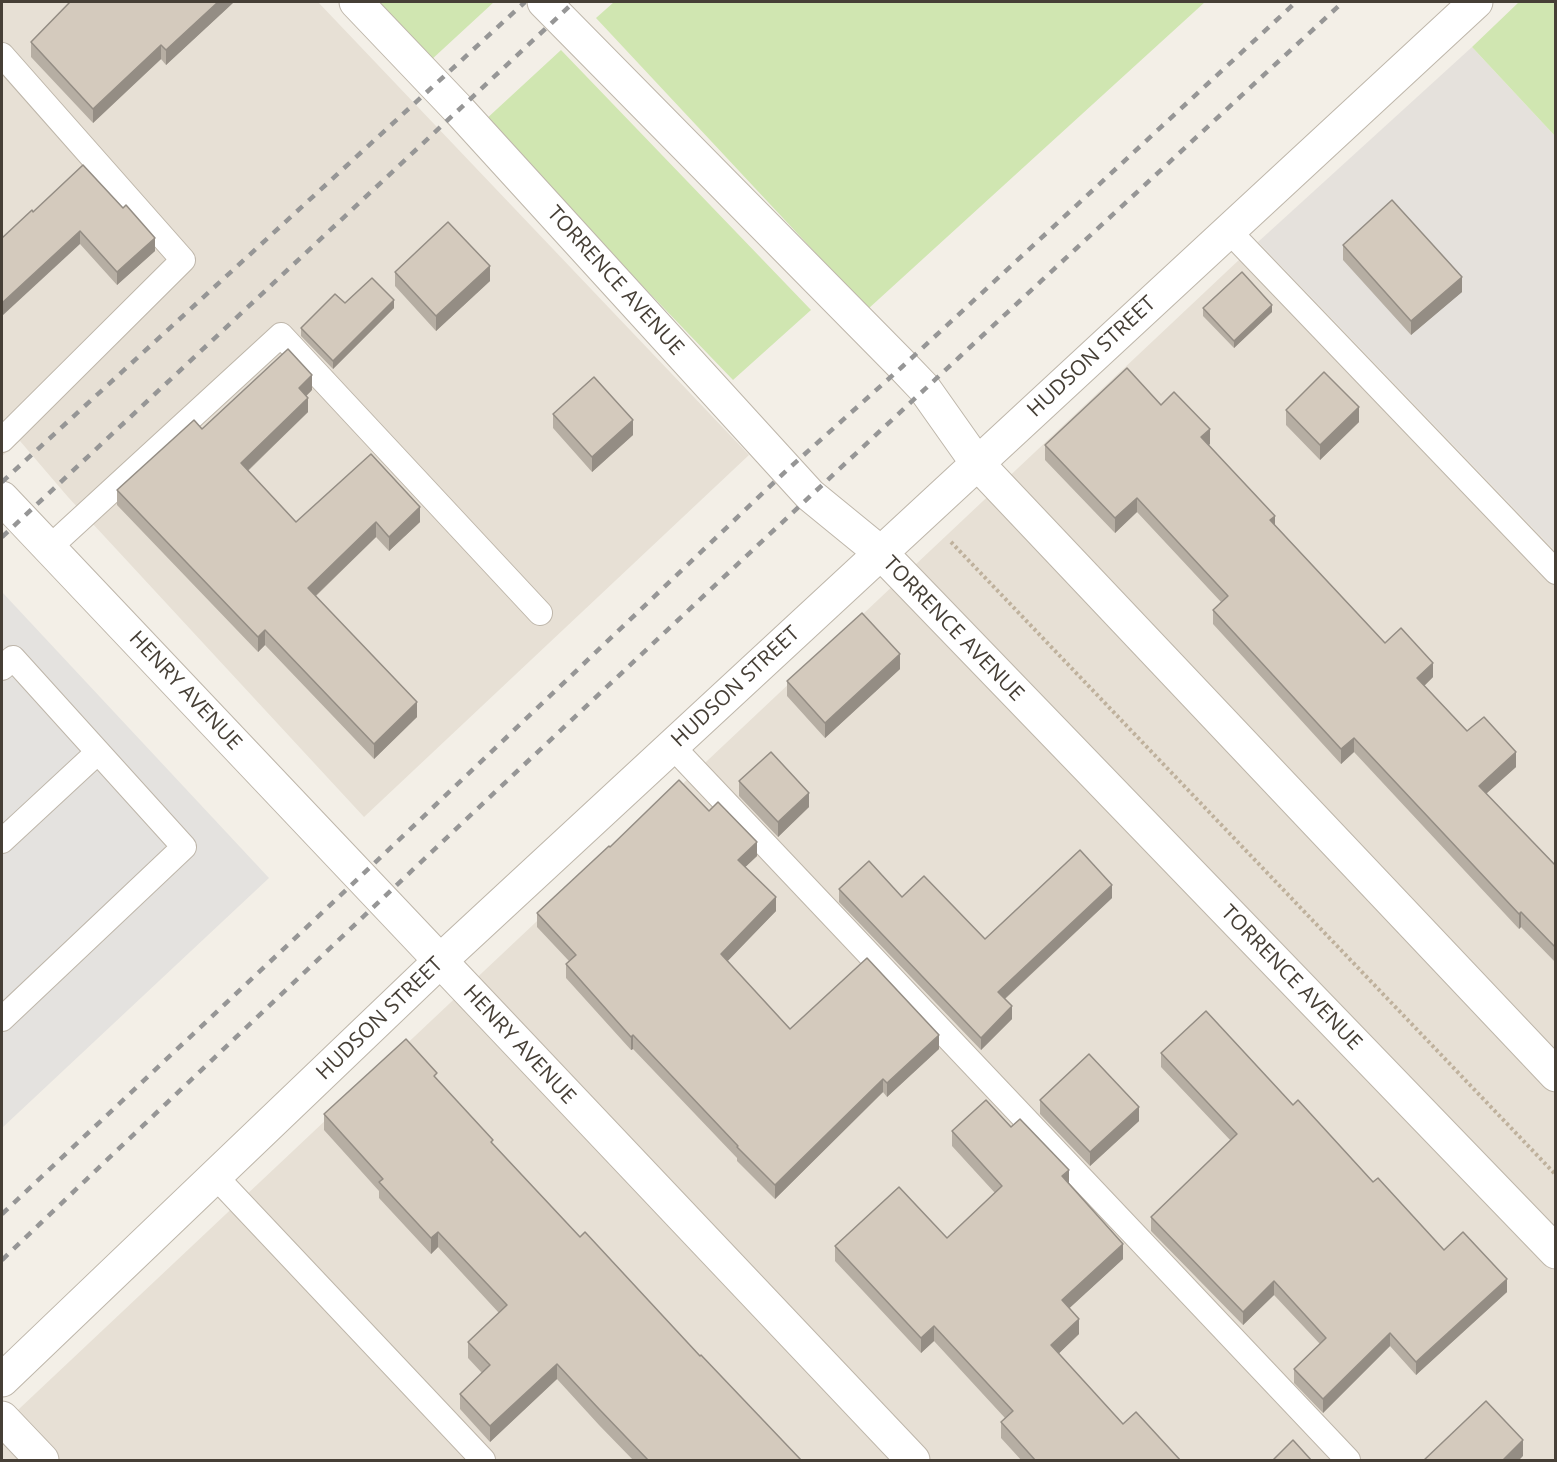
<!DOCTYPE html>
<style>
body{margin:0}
#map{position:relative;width:1557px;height:1462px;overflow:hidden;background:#f3efe7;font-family:"Open Sans",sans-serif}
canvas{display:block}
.frame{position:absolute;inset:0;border:3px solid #463f36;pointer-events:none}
</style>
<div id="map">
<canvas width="1557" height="1462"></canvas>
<div class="frame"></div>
</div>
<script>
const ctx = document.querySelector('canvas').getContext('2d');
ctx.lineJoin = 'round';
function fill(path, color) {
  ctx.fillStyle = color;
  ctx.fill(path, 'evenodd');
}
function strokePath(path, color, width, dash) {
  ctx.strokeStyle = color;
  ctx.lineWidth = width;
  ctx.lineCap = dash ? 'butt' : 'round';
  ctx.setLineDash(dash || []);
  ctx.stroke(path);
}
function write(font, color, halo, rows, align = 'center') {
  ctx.font = font + ' "Open Sans",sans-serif';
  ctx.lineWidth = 4.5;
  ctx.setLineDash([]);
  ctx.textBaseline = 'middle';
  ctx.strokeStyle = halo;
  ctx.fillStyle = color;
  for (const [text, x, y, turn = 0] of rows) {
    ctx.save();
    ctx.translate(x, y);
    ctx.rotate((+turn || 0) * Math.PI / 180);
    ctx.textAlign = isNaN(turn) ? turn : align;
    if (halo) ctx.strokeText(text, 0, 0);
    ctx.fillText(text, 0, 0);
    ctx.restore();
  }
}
const residential = new Path2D(`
 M2,2h316l431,453 -385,362 -296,-320 -48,-56 -18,15z
 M1258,242l297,309v909h-1553v-35z`);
const industrial = new Path2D(`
 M1472,47l83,89v415l-297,-309z`);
const green = new Path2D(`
 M373,2h121l-64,59z
 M614,2h591l-337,307 -272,-291z
 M1519,2h36v134l-83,-89z
 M561,50l250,260 -78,70 -249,-259z`);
const parking = new Path2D(`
 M2,592l267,286 -267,250z`);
const path = new Path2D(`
 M951,542l605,633`);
const lane = new Path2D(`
 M2,55l181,205 -181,180
 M1228,230l328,342
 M49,548l232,-213 259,278
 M2,668l11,-10 171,189 -182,172
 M672,746l676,714
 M2,841l96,-89
 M215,1176l268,284`);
const street = new Path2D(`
 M356,2l102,107 352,386 71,58 675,699
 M544,2l359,364 21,22 53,75 579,612
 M2,498l911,962
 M2,1380l438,-419 1036,-959
 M2,1418l40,42`);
const rail = new Path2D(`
 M2,482l523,-480
 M2,537l572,-535
 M2,1214l359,-338 426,-406 116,-104 393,-364
 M2,1260c443,-423 890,-843 1341,-1258`);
const wall = new Path2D(`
 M70,2h164l-68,63 -5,-6 -68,64 -62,-66v-15z
 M33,212l122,39 -38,34 -37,-41z
 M1343,245l119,47 -51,43 -68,-75z
 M395,272l95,9 -54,50 -41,-45z
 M345,303l49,5 -61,61 -32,-33v-8z
 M1203,308l69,4 -38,36 -31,-32z
 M312,390l-6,6 2,16 -60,59 48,51h124l-31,29 -13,-14 -60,59 101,121 -43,42 -109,-114 -7,7 -141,-147v-15z
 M1161,405l49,39 -2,1 67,80 110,118 48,34 -9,9 43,45 49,36 -30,27 70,72v97l-35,-36 -2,2 -165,-177 -13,12 -128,-140v-14l8,-8 -84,-90 -22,21 -70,-73v-15z
 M1286,410l73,12 -39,38 -34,-35z
 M553,414l80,21 -41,37 -39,-44z
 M900,669l-75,69 -38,-42v-15z
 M739,781l70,26 -31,30 -39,-41z
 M709,811l48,45 -12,11 31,44 -49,50 63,68 149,20 -52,48 -4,-5 -108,107 -38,-38v-3l-104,-109 -2,1 -65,-72v-14l3,-3 -32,-34v-14l73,-66z
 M839,889l63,8 83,42 127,-41 -107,101 7,20 -31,31 -142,-148z
 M1161,1053l132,52 151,145 63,42 -91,83 -26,-29 -67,67 -29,-30v-14l26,-25 -46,-49 -31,30 -92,-94v-14l80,-76 -70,-74z
 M437,1079l56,65 87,93 120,119 102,105h-168l-35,-36 -42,-46 -67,63 -30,-33v-15l22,-21 -14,-15v-16l31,-29 -61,-66 -7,7 -52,-56v-7l-55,-61v-16z
 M1040,1100l99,21 -49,45 -50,-52z
 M1011,1127l58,56 54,76 -54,49 10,26 -21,20 65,70 58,37h-159l-21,-23v-16l4,-4 -71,-77 -13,12 -86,-92v-15l112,-8 48,-45 -43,-47v-15z`);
const shadedWall = new Path2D(`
 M218,2h16l-68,63v-15z
 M161,45v14l-68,64v-14z
 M80,231v13l-78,72v-13z
 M155,238v13l-38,34v-13z
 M490,266v15l-54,50v-15z
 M1462,277v15l-51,43v-14z
 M394,300v8l-61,61v-8z
 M1272,305v7l-38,36v-7z
 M312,375v15l-13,13v-15z
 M308,398v14l-67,65v-14z
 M1359,407v15l-39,38v-15z
 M633,420v15l-41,37v-15z
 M1210,429v15l-9,8v-15z
 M1137,498v14l-22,21v-15z
 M420,507v15l-31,29v-14z
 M1275,516v15l-5,-11z
 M376,522v15l-68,66v-15z
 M265,630v15l-7,7v-15z
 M900,654v15l-75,69v-15z
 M1433,663v14l-16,16v-15z
 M417,702v15l-43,42v-15z
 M1354,738v14l-13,12v-15z
 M1516,752v15l-37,33v-14z
 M809,793v14l-31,30v-15z
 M757,842v14l-19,18v-14z
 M1112,885v13l-114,107v-13z
 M776,897v14l-55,57v-14z
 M1521,912v15l-2,2v-15z
 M1012,1006v13l-31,31v-12z
 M633,1035v14l-2,1v-13z
 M939,1035v14l-52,48v-14z
 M883,1079v13l-108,107v-14z
 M1139,1107v14l-49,45v-14z
 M1069,1170v16l-7,-10z
 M438,1232v15l-7,7v-16z
 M1123,1244v15l-61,56v-15z
 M1507,1279v13l-91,83v-13z
 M1274,1281v14l-31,30v-13z
 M1079,1319v15l-28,27v-16z
 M934,1326v15l-13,12v-15z
 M1390,1333v13l-67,67v-14z
 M557,1364v15l-67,63v-16z
 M1523,1440v16l-5,5h-16z`);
const building = new Path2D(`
 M70,2h148l-52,48 -5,-5 -68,64 -62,-67z
 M83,165l40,43 3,-3 29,33 -38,34 -37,-41 -78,72v-65l30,-28 1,2z
 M1392,200l70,77 -51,44 -68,-76z
 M448,222l42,44 -54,50 -41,-44z
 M1242,272l30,33 -38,36 -31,-33z
 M372,278l22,22 -61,61 -32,-33 34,-34 10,9z
 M288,349l24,26 -13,13 9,10 -67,65 55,59 75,-68 49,53 -31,30 -13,-15 -68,66 109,114 -43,42 -109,-114 -7,7 -141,-147 77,-70 8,9z
 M1127,368l34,37 13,-13 36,37 -9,8 74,79 -5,4 115,123 16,-15 32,35 -16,15 50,53 17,-14 32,35 -37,34 77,80v82l-35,-36 -2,2 -165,-176 -13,11 -128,-139 15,-14 -91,-98 -22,20 -70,-73z
 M1324,372l35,35 -39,38 -34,-35z
 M594,377l39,43 -41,37 -39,-43z
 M862,613l38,41 -75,69 -38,-42z
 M771,752l38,41 -31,29 -39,-41z
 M679,780l30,31 9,-9 39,40 -19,18 38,37 -55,57 69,75 77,-71 72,77 -52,48 -4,-4 -108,106 -38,-38 1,-1 -105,-111 -2,2 -65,-73 10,-9 -39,-42 72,-67 1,1z
 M1080,850l32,35 -114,107 14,14 -31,32 -142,-149 30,-28 33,36 22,-21 61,63z
 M1206,1011l87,94 5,-5 75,82 5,-4 66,72 19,-18 44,47 -91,83 -26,-29 -67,66 -29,-30 32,-31 -52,-57 -31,31 -92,-95 86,-83 -76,-81z
 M406,1039l31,34 -3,3 59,64 -2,2 89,95 5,-5 115,124 1,-1 101,106h-153l-50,-52 -42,-45 -67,62 -30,-32 30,-29 -22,-23 39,-37 -69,-73 -7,6 -52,-56 4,-3 -59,-65z
 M1089,1054l50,53 -49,45 -50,-52z
 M986,1100l25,27 9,-8 49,51 -7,6 61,68 -61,56 17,19 -28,26 72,79 13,-12 45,49h-145l-35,-39 12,-11 -79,-85 -13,12 -86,-92 64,-59 48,51 55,-52 -50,-55z
 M1486,1401l37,39 -21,21h-79z
 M1293,1440l19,21h-40z`);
const streetNames = [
 ["TORRENCE AVENUE",615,281,48],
 ["HUDSON STREET",1092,357,-43],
 ["TORRENCE AVENUE",953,629,46],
 ["HUDSON STREET",736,687,-43],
 ["HENRY AVENUE",185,691,47],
 ["TORRENCE AVENUE",1291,978,46],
 ["HUDSON STREET",380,1019,-44],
 ["HENRY AVENUE",519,1045,47]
];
fill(residential, '#e7e0d5');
fill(industrial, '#e5e1dc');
fill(green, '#d0e6b1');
fill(parking, '#e4e2df');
strokePath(lane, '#beb6aa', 26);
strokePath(street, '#beb6aa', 35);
strokePath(path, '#bfb19c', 4, [3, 3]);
strokePath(lane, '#fff', 24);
strokePath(street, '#fff', 33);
strokePath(rail, '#969696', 4.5, [8, 8]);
fill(wall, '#b6aea3');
fill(shadedWall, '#948d84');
fill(building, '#d4cabd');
strokePath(building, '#948d84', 1.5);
write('21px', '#463f36', '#fff', streetNames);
</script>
